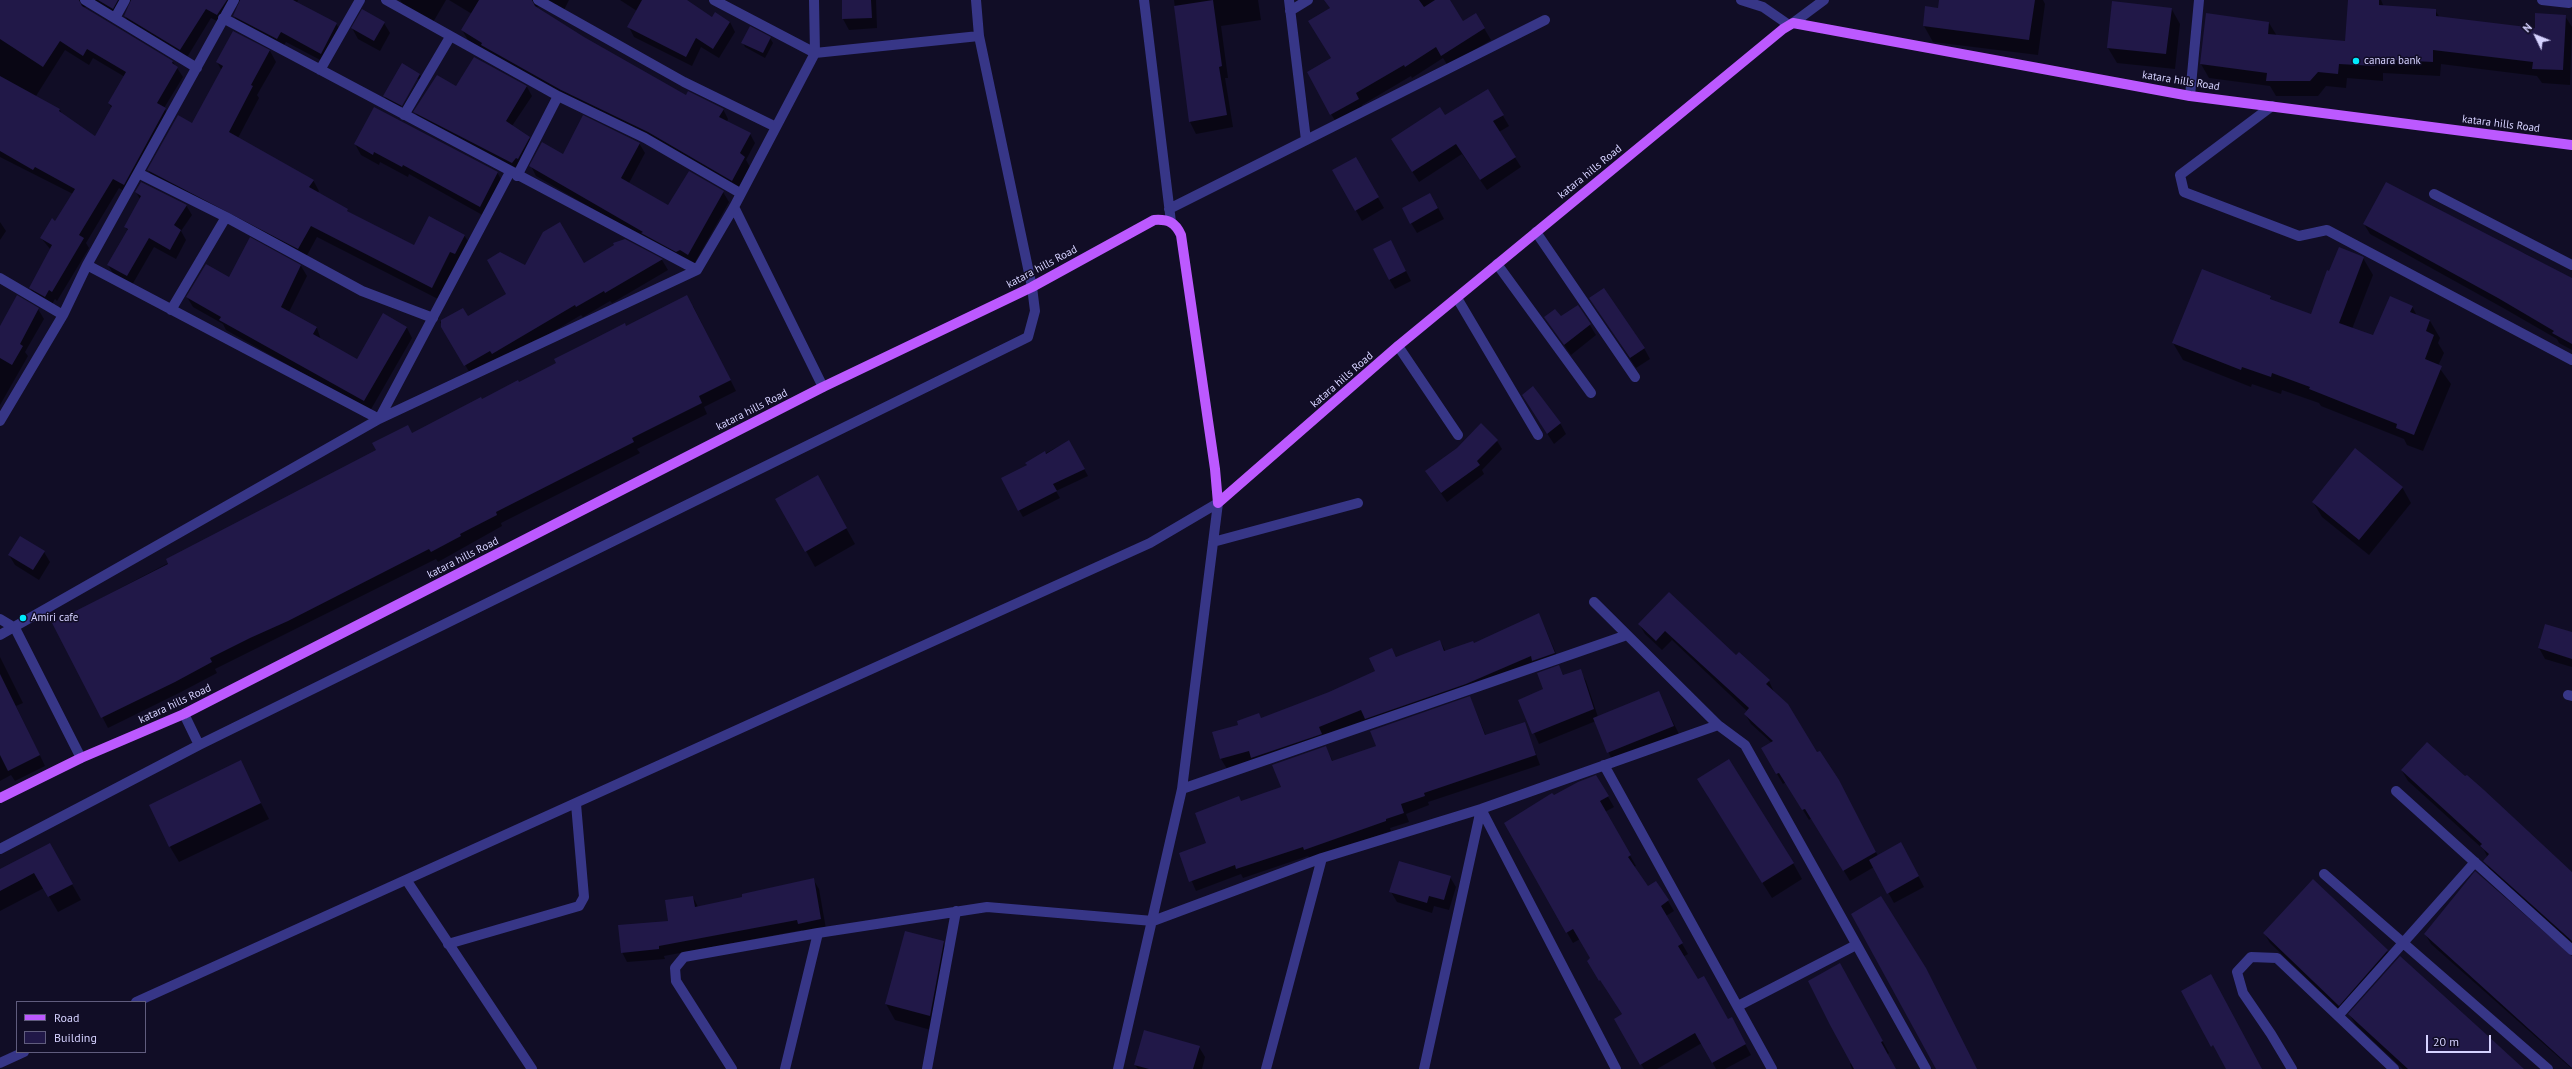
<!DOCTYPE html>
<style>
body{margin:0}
#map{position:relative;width:2572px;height:1069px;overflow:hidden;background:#110d26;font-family:"PT Sans",sans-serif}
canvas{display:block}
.legend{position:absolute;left:16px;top:1001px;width:130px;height:52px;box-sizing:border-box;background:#110d26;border:1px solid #605c7d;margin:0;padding:5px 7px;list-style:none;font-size:12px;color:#d6d2ff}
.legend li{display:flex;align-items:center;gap:8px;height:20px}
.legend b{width:20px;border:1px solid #605c7d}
.north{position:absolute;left:2516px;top:16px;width:40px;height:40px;-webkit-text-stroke:3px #110d26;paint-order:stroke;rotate:313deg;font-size:11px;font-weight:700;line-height:16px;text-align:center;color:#d6d2ff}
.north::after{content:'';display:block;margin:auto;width:14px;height:18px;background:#d6d2ff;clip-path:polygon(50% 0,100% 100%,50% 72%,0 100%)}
.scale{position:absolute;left:2426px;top:1035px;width:65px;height:18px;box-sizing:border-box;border:2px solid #d6d2ff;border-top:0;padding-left:5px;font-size:12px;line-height:14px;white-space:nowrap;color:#d6d2ff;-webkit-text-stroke:3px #110d26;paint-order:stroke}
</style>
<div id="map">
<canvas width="2572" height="1069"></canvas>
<ul class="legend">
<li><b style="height:5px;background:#bc59ff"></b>Road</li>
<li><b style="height:11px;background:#211848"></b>Building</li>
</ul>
<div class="north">N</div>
<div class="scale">20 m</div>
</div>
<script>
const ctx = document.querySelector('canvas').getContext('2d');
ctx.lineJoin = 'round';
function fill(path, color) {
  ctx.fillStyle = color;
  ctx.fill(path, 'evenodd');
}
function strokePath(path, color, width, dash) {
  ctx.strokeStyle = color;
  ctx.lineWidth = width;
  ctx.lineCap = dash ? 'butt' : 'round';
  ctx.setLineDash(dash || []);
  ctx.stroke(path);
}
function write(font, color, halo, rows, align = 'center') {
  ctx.font = font + ' "PT Sans",sans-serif';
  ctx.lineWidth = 3;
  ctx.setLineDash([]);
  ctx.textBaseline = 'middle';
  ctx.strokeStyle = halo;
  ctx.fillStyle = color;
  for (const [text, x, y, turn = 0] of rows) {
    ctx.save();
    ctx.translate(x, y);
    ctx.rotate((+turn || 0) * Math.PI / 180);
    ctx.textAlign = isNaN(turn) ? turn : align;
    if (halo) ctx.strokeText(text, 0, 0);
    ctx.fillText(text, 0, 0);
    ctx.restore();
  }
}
const shadow = new Path2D(`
 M0,0h298l-1,3 39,21 6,9 -16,30 -40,-21 -4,6 -43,-23 -5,-9 5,-12 -5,2 -11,18 -12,-6 -25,41 -56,-33 -5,-10 6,-12h-4l-9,14 -30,-14 -4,4 89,54 10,15 -19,31 7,11 -42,75 -10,-6 -33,55 3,5 -32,53 -2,-2 -4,7 -15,-9 -6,-9 21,-38 -10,-12 15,-16 17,-28 -73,-37zM65,50l24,15 4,-7 32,19 -16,26 3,6 -17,29 -33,-24 -2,-4 -24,-14z
 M400,0h46l-14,24 -26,-15z
 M449,0h120l-6,12 -20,-9 -6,4 46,31 104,58 36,13 5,10 -1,3 23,12 5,9 -9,17 4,7 -12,23 -171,-90 -99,-60 -6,-10 10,-16z
 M620,0h64l29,18 17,4 5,10 -16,26 -18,-11 -9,19 -58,-29 -5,-10 8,-16z
 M843,0h33l1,28 -28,2 -6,-11z
 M1174,0h84l3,20 -40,6 7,52h-3l8,49 -37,7 -6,-12z
 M1334,0h115l14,22 21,6 7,12 -43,26 -5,-8 -31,20 -1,-2 -49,29 3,5 -27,15 -7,-11v-105z
 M1940,0h103l2,4 -7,51 -105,-13 -9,-16 2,-19 13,2z
 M2349,0h32l3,7 51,3 5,8 96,11 29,-13 7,11 -2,58 -28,-2 -5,-7 -96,-12 -1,12 -57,-3v8l-36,-3 -1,10 -20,-2 -8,10h-42l-6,-10 -61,-8 -8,-14 68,-41 8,13 69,6z
 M2171,8l9,16 -5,45 -58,-6 -9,-15z
 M384,23l6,10 -10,18 -22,-12 -6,-11z
 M234,32l36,19 6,11 -19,33 2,3 -21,40 75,42 6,11 -1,2 32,20 65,33 49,-11 7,11 -33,53 -121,-62 -12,22 -150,-78 -7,-11 45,-46 29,-53 -5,-9z
 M770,38l3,5 -8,15 -20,-11 -2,-4z
 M475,58l52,29 5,9 -20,30 17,12 5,8 -17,25 -97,-50 -5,-9 41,-25z
 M402,65l18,10 6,10 -18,31 -18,-10 -6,-10zM417,79h2l-19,32 -1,-1z
 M1488,90l21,36 -10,6 22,35 -34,23 -25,-36 -43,28 -21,-32 46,-34z
 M639,143l6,10 -16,30 40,23 20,-34 34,20 6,10 -35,62 -47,-24 -111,-64 -5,-10 32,-10z
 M355,144l142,28 6,11 -17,34 -77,-43 -1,3 -28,-15 -1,3 -18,-10z
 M1355,158l29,50 -22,13 -29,-51z
 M136,192l50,13 6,10 -11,16 5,9 -10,19 -22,-12 -22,38 -18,-10 -6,-10 20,-34 -3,-4 15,-28z
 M1436,204l8,15 -27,14 -6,-10z
 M0,222l6,9 -6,9z
 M2364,224l160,29 48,26v71l-13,-7 -2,-4 -52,-30 -135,-75z
 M250,239l51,27 6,10 -18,36 28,16 4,12 36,20 26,-45 24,13 5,10 -42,73 -144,-81 -3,-6 -30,-17 -6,-10 43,-18z
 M625,240l37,20 6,10 -56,33 -2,-2 -27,16 -2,-2 -82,49 -28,11 -31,-53 23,-13 5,9 39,-24 19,-27 57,-3z
 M1396,251l15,30 -16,8 -6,-10z
 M2363,258l10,17 -21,54 22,8 38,-31 5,10 13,5 10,17 -2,5 6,10 -6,13 13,18 -28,67 -16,-6 -3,-6 -83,-33 -2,-3 -37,-13 -1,4 -29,-10 -1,3 -68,-27 -10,-17 97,-46 2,4 40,14 18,-43z
 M1590,298l54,50 6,11 -14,9z
 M693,306l43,85 -32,16 3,7 -70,35 3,4 -139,70 1,3 -64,36 -2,-3 -221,110 2,4 -36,19 -73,36 -54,-105 358,-188 107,-52 107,-56z
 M1578,306l18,29 -25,20 -26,-37h15z
 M38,309l6,10 -19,33 3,4 -28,49v-77z
 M1529,406l31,17 6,11 -12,10z
 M1069,441l19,35 -32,15 4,7 -37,19 -4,-7 8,-47z
 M1497,441l5,8 -20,21 2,4 -37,28 -21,-30z
 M817,476l38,68 -40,23 -38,-68z
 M2402,487l9,16 -42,52 -47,-38 -9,-15z
 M44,552l6,10 -11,18 -24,-15 -6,-10z
 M1669,593l67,63 33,25 5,11 70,100 34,64 29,-2 17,33 -30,16 -20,-36 -24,14 -38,-63 -3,2 -23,-38 -3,2 -21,-35 10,-6 -21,-19 -6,-10 2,-3 -75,-71 -10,10 -17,-16 -6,-10z
 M1539,614l21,49 -188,65 -5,-8 -43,17 -97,32 -6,-10 -8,-26 48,-14 68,-26 47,-22 16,-22 5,9 43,-17 6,11 28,-8z
 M2546,625l26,8v34l-27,-8 -6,-11z
 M0,657l23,46 -7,3 29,60 -30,15 -4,-6 -11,6z
 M1559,667l5,9 16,-5 6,10 12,36 60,-25 22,44 -67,27 -17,-42 -57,23 -20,-44 26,-11z
 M1470,697l16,39 39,-12 15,41 -112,37 1,3 -23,9 3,8 -19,6 1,3 -81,28 -2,-3 -65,22 -2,-4 -45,17 -16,-37 27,-10 34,-42 41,-14 44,-41 7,15 44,-16z
 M240,762l29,57 -90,43 -9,-15z
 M2402,771l170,101v73l-81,-73 -6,-11 2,-5 -3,-6 -76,-69z
 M1596,776l18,31 -9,5 31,54 -2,1 14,21 20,13 6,10 -8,5 22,38 -5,3 15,24 30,39 9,9 14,26 -26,14h-9l-14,-26 -45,26h-13l-29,-49 8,-5 -31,-56 -12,-20 -7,4 -68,-120z
 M1707,795l86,68 9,16 -30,19z
 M49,844l32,56 -23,12 -14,-24 -44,23v-41z
 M1450,877l6,10 -7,23 -15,-4 -2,7 -35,-11 -6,-10z
 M813,879l6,10 7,40 -22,4 -2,-3 -138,26 1,3 -38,3 -5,-10 47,-30 24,-25 5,10 46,-9z
 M2264,933l123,18 6,10 -48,54 -75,-72z
 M2425,934l147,23v112l-141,-125z
 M943,942l9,16 -14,74 -43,-12 -9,-16z
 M1847,976l42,77 -2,2 8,14h-43l-2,-5 1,-1z
 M2349,1014l174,55h-120l-47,-44z
 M1199,1047l6,10 -3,12h-64l-3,-4z`);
const building = new Path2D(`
 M0,0h79l3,6 91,55 -1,2 6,4 -21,36 9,5 -42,77 -11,-6 -34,56 5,3 -32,54 -3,-2 -4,7 -16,-9 23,-43 -12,-7 12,-20 3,3 20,-32 -40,-22 -2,3 -33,-19v-75l60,33 -1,2 36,25 17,-30 -4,-3 18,-31 -39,-23 -4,7 -23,-15 -17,26 -43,-28z
 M98,0h20l-5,9z
 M131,0h96l-10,15 -11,-6 -26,41 -56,-34z
 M240,0h53l44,23 -16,31 -40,-22 -4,7 -44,-23z
 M479,0h53l3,6 49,31 102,58 2,-4 36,18 -5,8 32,16 -11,20 5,4 -13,24 -84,-49 -87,-42 -80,-45 1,-2 -21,-13z
 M642,0h45l25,17 3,-5 15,10 -17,27 -17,-11 -10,19 -59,-30z
 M842,0h29l1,18 -30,1z
 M1213,0l9,66 -3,1 8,48 -38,7 -15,-116z
 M1324,0h95l5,7 11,-7h15l13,21 13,-8 9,15 -44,28 -5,-9 -31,20 -1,-2 -48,28 3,6 -29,16 -23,-43 24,-14 -23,-37 22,-13z
 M1939,0h96l-6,40 -106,-14 2,-20 13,2z
 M2348,0h31v5l57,4v7l99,12v-15l31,2 -3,55 -31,-1 1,-7 -100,-12v12l-58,-3v7l-36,-2 -1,10 -20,-2 -8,9h-44l1,-8 -67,-9 6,-51 63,9 -1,12 77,7z
 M2112,1l60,7 -6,46 -59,-6z
 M362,9l23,13 -11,19 -23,-13z
 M750,26l21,11 -8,16 -22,-10z
 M233,31l37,19 -19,35 2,1 -24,46 85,48 -5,7 39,22 -1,2 67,34 15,-29 36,19 -10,19 -5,-2 -18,36 -121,-62 -13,23 -151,-79 31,-55 14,8 31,-57 -7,-4z
 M474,57l53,29 -21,35 24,16 -12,22 -2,-1 -4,5 -99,-51 24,-37 19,11z
 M402,63l18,11 -18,32 -19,-10z
 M1488,89l16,26 -11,6 23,36 -36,23 -24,-36 -44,28 -21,-33 49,-32 5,8z
 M374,107l124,65 -18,35 -77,-42 -1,2 -28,-15 -1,3 -19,-11z
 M583,115l57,28 -19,35 47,27 21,-34 35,20 -36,64 -8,-5 -4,2 -35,-19 2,-1 -114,-66 13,-24 21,12z
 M1356,157l23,40 -24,14 -23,-41z
 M141,182l46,23 -13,20 7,5 -11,20 -21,-12 -22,38 -20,-11 21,-36 -4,-2 17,-31 -6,-4z
 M2386,182l186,96v66l-20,-11 2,-2 -56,-33 -135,-74z
 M1430,193l8,15 -28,16 -8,-16z
 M560,222l24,41 30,-18 -1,-2 12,-4 38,20 -58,34 -1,-2 -28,16 -1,-2 -83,49 -2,-3 -26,15 -23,-39v-7l22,-12 5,8 38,-22 -19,-34 13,-8 25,13 18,-33z
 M250,237l51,28 -20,42 36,20 -4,7 44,25 26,-46 24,14 -43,74 -145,-81 2,-3 -35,-20 20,-33 23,13z
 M1391,240l15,31 -17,9 -16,-31z
 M2339,247l25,10 -25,66 34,12 17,-39 23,10 -3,6 20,8 -4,11 8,4 -9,24 17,7 -28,69 -18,-7 1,-4 -88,-35 1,-2 -38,-14 -1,4 -29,-10 -1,3 -69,-27 30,-74 69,27 -1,3 41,15 16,-44 2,1z
 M1604,288l41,60 -15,10 -41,-60z
 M17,295l22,13 -19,36 3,2 -11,19 -12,-7v-32z
 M687,295l44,85 -32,16 3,7 -70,35 2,4 -138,70 1,3 -37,19 1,2 -30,16 -2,-3 -141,72 -38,17 -40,20 2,4 -37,20 -74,36 -49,-95 116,-59 -2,-5 210,-109 -4,-7 36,-18 4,8 69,-36 1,2 36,-19 1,2 37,-19 -2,-4 32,-16 39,-20 1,3z
 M1578,305l13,19 -27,21 -20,-28 11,-8 6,7z
 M1533,386l28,37 -14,11 -25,-39z
 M1481,423l17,17 -21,21 3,4 -39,28 -16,-22 32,-23z
 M1069,440l16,29 -32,15 4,7 -39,20 -17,-33 26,-13 -2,-2 20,-12 1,3z
 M2355,448l48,39 -44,53 -47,-38z
 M818,475l29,53 -42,24 -30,-53z
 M20,536l25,15 -12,19 -25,-15z
 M1669,592l67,63 3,-3 31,28 -4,4 22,20 29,48 3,-1 19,29 37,72 -33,19 -38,-62 -3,1 -23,-37 -3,1 -15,-26 12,-7 -29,-27 5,-6 -84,-77 -9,10 -18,-17z
 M1539,613l16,40 -23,8 -1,-5 -65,28 -101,35 -4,-9 -42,17 3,7 -71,24 -2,-7 -29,8 -8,-27 26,-7 -1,-4 22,-8 2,5 68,-26 46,-21 -6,-13 23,-10 4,9 44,-17 4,11 29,-10 1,2z
 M2545,624l27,8v27l-34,-11z
 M1559,665l4,10 18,-6 13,40 -62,25 -14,-34 25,-11 -6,-16z
 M0,674l40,81 -32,16 -8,-16z
 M1659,691l15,35 -67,27 -14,-35z
 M1470,696l15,39 40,-13 11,33 -112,38 1,3 -24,8 3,9 -18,6v2l-82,29 -1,-3 -67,22 -1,-4 -46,17 -10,-29 27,-10 -11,-30 44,-17 2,5 40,-14 -9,-22 54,-19 6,15 44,-15 -6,-15z
 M2427,742l38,34 2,-1 17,15 88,82v69l-89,-80 6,-7 -9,-8 2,-2 -81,-74z
 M1729,759l65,104 -32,20 -65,-104z
 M241,760l20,43 -92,44 -20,-42z
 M1596,775l13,21 -9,5 31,54 -3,2 20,29 8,-5 13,19 -8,6 22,37 -5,3 20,33 6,-3 24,43 4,-2 14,27 -34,19 -17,-30 -55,32 -26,-46 8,-5 -22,-34 -1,1 -12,-20 3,-3 -17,-29 -7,4 -62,-110 48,-30 2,2 24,-13z
 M1901,842l18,34 -32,18 -18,-34z
 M50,843l23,41 -25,13 -14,-24 -34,18v-22z
 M1399,861l52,15 -7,24 -15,-4 -2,7 -38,-11z
 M2475,871l97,85v112l-148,-134z
 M814,878l7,41 -23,5 -1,-4 -138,26v3l-38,4 -3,-28 50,-4 -3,-21 28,-4 2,11 47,-10v-3z
 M2313,879l75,71 -49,56 -76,-73z
 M1881,896l45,72 51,101h-41l-85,-155z
 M905,931l39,10 -14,75 -45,-12z
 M2400,956l87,79 37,34h-116l-60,-55z
 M1840,963l43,78 -2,1 15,27h-42l-24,-44 -22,-44z
 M2211,974l30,56 21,39h-36l-13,-24 -2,2 -30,-56z
 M1144,1030l56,16 -7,23h-44l-15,-4z`);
const minor = new Path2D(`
 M85,0l112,68
 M386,0l172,96 87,42 95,55
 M538,0l146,82 92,45
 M714,0l101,53 164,-17
 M1144,0l27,222
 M1289,0l17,140
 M1741,0l22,7 26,18
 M2542,0l27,3 3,-3
 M1290,11l18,-11
 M115,18l10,-18
 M223,18l474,252
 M1793,23l31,-23
 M320,70l40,-70
 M2190,96l9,-96
 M2272,106l-92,69 4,17 115,44 28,-6 245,130
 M404,115l46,-78
 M138,173l88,44 136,74 71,27
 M517,176l41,-80
 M2434,194l138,71
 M734,207l89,180
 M1169,209l376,-189
 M1536,232l99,145
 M1497,264l94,129
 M87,265l292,154 131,-247
 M0,278l63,37
 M1457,298l81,137
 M171,310l55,-93
 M1398,346l60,89
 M0,421l63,-106 24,-50 147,-265
 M1213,542l145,-39
 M1594,602l124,123 27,20 181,324
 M0,619l15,9 66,130
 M0,635l379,-216 318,-149 37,-63 81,-154 -1,-53
 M2568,695l4,1
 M184,714l15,31
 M1604,765l168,304
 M1182,789l445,-154
 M2396,791l176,159
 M0,849l199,-104 829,-408 7,-26 -3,-24 -53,-251 -3,-36
 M2324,874l224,195
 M407,881l125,188
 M448,944l131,-38 5,-9 -8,-93
 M136,1002l1014,-459 68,-40
 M1738,1006l118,-61
 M2338,1016l137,-154
 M0,1063l24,-11
 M732,1069l-56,-88 -1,-13 9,-11 134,-24 169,-26 166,14 169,-63 159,-49 237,-84
 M785,1069l33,-136
 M927,1069l29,-158
 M1118,1069l64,-280 36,-286
 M1266,1069l56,-211
 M1424,1069l57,-260 135,260
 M2292,1069l-21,-35 -28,-41 -6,-21 14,-15 26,1 117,111`);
const major = new Path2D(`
 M1218,503l180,-157 385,-317 10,-6 397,73 382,49
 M0,798l81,-40 103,-44 639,-327 209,-100 122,-67c14,-1 21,2 27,15l34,234 3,34`);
const markers = [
 [2356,61,4,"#00ebfd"],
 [23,618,4,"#00ebfd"]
];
const poiNames = [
 ["canara bank",2364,61],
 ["Amiri cafe",31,618]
];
const streetNames = [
 ["katara hills Road",2181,81,9],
 ["katara hills Road",2501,124,7],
 ["katara hills Road",1590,172,-39],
 ["katara hills Road",1042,267,-28],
 ["katara hills Road",1342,380,-41],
 ["katara hills Road",752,410,-27],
 ["katara hills Road",463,558,-27],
 ["katara hills Road",175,704,-25]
];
fill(shadow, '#0007');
fill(building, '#211848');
strokePath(minor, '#373687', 10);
strokePath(major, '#bc59ff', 10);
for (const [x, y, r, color] of markers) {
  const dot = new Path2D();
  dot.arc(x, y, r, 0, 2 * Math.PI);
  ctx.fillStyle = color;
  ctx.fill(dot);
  strokePath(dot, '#110d26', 1.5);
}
write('11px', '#d6d2ff', '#110d26', poiNames, 'left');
write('11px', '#d6d2ff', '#110d26', streetNames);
</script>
